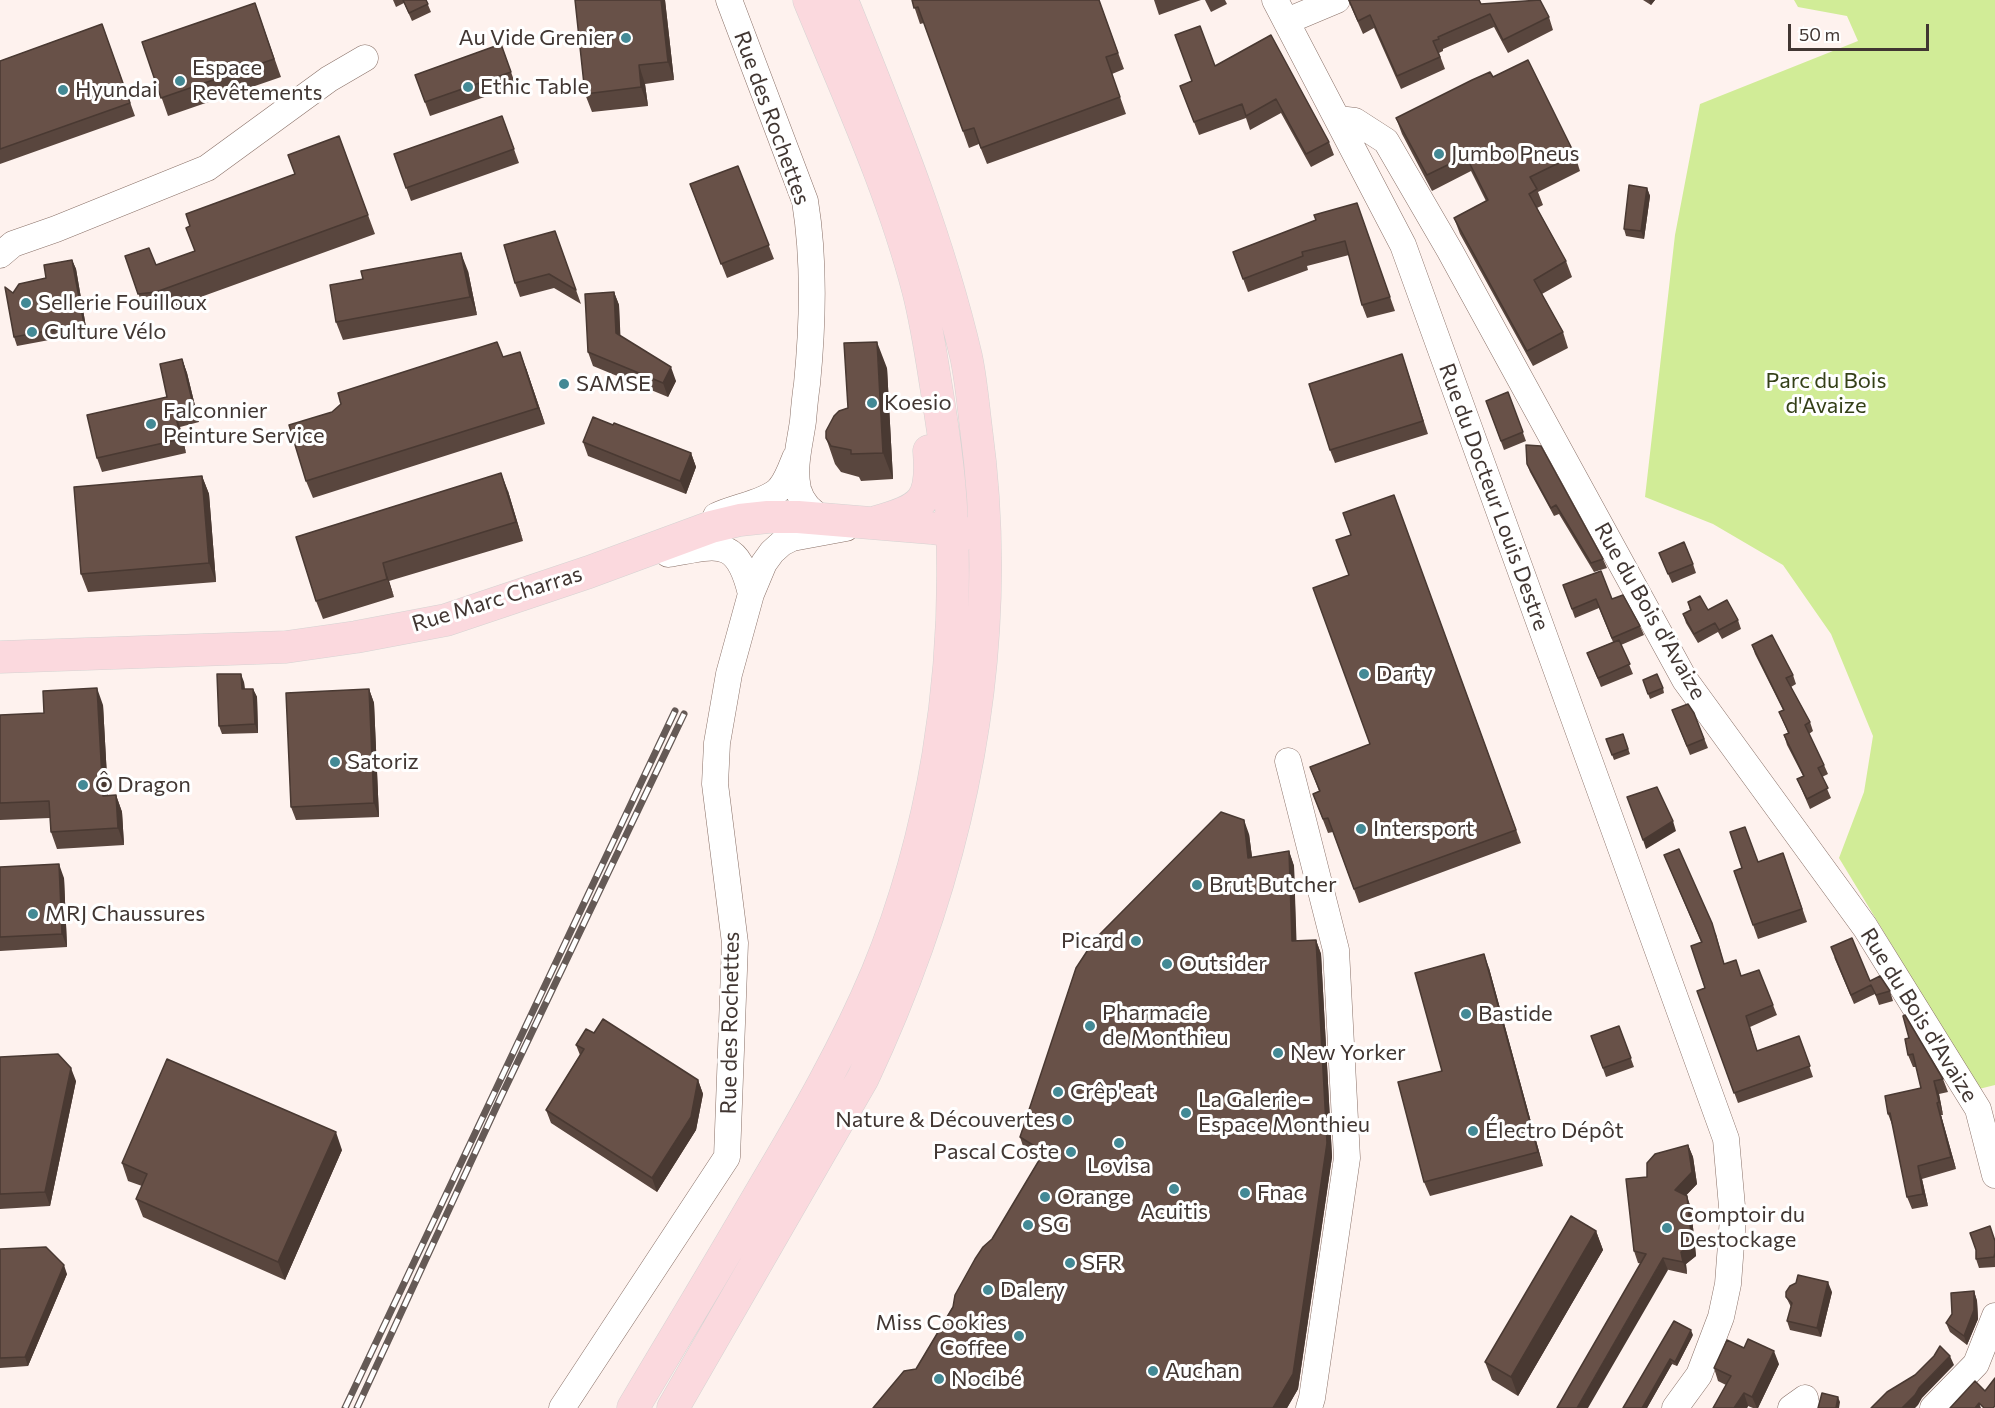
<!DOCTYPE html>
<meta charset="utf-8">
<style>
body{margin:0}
#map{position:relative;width:1995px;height:1408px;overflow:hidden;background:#fef2ee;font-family:Commissioner,sans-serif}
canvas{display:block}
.scale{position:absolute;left:1788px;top:24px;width:141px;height:27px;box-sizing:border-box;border:3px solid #413632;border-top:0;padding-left:8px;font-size:18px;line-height:21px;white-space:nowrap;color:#413632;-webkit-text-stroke:4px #fff;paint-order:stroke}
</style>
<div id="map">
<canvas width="1995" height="1408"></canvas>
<div class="scale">50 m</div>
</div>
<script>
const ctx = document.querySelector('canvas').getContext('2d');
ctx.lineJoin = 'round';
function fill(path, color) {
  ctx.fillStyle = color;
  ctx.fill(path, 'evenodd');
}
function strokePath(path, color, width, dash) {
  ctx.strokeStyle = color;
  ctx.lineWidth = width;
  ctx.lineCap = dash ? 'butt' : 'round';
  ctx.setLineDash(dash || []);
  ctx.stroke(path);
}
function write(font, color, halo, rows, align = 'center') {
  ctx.font = font + ' Commissioner,sans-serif';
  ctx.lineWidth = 6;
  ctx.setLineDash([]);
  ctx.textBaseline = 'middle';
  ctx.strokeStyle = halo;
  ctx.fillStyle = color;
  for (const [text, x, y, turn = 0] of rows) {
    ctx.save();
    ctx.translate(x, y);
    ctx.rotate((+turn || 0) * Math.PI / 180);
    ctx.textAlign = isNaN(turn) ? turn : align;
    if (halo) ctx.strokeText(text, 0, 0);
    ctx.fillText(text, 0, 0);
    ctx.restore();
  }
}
const green = new Path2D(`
 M1794,0h201v1085l-16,4 -140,-231 25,-66 9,-56 -42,-102 -48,-69 -70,-41 -68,-27 30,-262 25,-131 158,-63 -11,-25 -49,-9z`);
const minor = new Path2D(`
 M729,0l76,201c10,61 8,122 2,183 -2,13 -3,25 -4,37 -3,22 -10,46 -5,68 4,15 14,24 26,30
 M1275,0l128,245 323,894 7,79 -5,66 -7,33 -22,58 -24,33
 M1287,21l50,-21
 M1338,119l17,2 31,20 64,110 235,429 180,247 113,182 17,66
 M0,255l13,-11 43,-15 151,-61 122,-89 36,-21
 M716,516c18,-9 53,-14 64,-28 7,-8 11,-20 15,-30
 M668,554c49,-8 69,-19 83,40
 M1288,761l48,189 11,208 -35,240 -3,10
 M562,1408l165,-251 8,-214 -20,-159 2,-41 12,-69 22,-80 13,-31 8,-11 10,-9 10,-5 54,-10
 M1791,1408l14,-10 2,10
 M1933,1408l43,-44 19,-48`);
const major = new Path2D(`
 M876,522c47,-13 57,-21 53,-71
 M0,657l286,-10 70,-10 90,-17 143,-48 122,-45 29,-7 28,-3h30l133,11 42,6
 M633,1408c44,-74 88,-147 131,-221 41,-69 82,-140 113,-214 57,-139 81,-294 75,-444 -1,-48 -8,-95 -16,-143 -5,-32 -10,-65 -18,-96 -26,-100 -70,-195 -109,-290
 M673,1408l190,-330c96,-205 144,-423 113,-650 -3,-24 -5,-49 -10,-72 -29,-124 -77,-239 -124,-356`);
const rail = new Path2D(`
 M345,1408l330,-697
 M357,1408l143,-309 184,-385`);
const wall = new Path2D(`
 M393,0h33l5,12 -19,9 -8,-18 -8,4z
 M665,0l9,80 -29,4 3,22 -56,6 -7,-18z
 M912,0h187l25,69 -12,5 14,40 -139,50 -8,-20 -10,4 -45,-125 -4,1z
 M1154,0h47l-42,15z
 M1205,0h20l2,4 -16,8z
 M1348,0l133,4 68,13 4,13 -45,23 -14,-26 -51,22v2l-4,2 6,16 -44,20 -27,-61 -11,6z
 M1643,0h12l-4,5z
 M255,3l26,74 -113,39 -26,-74z
 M102,24l33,92 -135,48v-103z
 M1271,35l58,107 5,13 -23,12 -30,-54 -31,17 -4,-12 -47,17 -19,-49 12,-5 23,-15z
 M501,44l15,42 -86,30 -15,-41z
 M1493,77l82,78 5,16 -42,21 5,13 -6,3 29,53 6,16 -30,17 21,38 5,16 -35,18 -73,-132 -6,-16 32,-17 -15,-30 -39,20 -30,-57 -6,-16z
 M502,116l17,47 -108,38 -17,-47z
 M339,136l36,98 -213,77 -17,1 -20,-56 31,9 39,-14 100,-77z
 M738,166l36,93 -47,19 -32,-80z
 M1647,188l3,8 -6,43 -18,-3 -2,-7z
 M1357,203l38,108 -28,7 -5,-13 -13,-50 -42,11 1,4 -60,22 -15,-40 83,-32z
 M555,231l26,73 -27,-16 -34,9 -5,-14z
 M72,260l4,9 11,64 -70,13 -3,-9 -1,-44 33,-15z
 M468,271l9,44 -134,25 -7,-18z
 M614,292l5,13 1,31 56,45 -8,16 -75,-31 -5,-14z
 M1402,354l26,80 -93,29 -5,-13z
 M503,357l23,11 19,56 -232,74 -7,-17z
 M182,359l5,14 12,49 -19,5 6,26 -84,19 -5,-14 70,-61z
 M887,368l6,111 -32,2 -2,-4 -18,-5 -6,-8 -9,-26 22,-30z
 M1508,392l18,49 -22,9 -18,-49z
 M583,442l108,11 5,14 -10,27 -98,-38z
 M1527,464l76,95 4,9 -13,4 -35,-58 -5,2 -24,-44z
 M202,476l7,18 7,88 -128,10 -7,-18z
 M508,491l15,50 -134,40 5,16 -71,22 -7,-18z
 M1394,495l127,348 -162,60 -26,-71 -5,1 -15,-39 6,-3 -9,-24 60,-23 -21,-169 2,-40z
 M1659,553l34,11 3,9 -24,10z
 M1563,585l49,14 28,27 4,9 -23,10 12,29 -32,13 -14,-34 26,-11 -14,-34 -24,10z
 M1688,602l20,8 30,10 3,9 -19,10 -4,-7 -20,11 -12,-20 -3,-9 7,-4z
 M1752,645l41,30 3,9 -5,3 19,35 3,9 -4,3 15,31 4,9 -6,3 9,21 -21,11 -13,-30 6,-3 -16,-31 -3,-10 4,-2 -9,-21 4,-2 -28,-56z
 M1643,680l20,8 1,5 -14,6z
 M244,682l1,7h8l4,8 1,36 -36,1 -3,-8z
 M369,689l5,14 5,114 -83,3 -5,-13z
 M103,705l5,91 8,-1 6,17 2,33 -67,4 -6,-17 -1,-14 -50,2v-105l44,-2z
 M1672,710l22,3 14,35 -18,7z
 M1623,734l7,20 -16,6 -8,-21z
 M1249,834l3,23 37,-6 5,15 2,75 20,-1 5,14 11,203 -34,232 -11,19h-414l43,-39 123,-209 -14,-8 -5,-15z
 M1783,853l24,69 -49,17 -24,-68z
 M1664,855l52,79 8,30 18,12 31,29 4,10 -27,12 7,24 42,-15 14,41 -75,26 -41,-112 8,-3 -4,-46z
 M0,867l64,11 3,69 -67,4z
 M1834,957l36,24 20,10 3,10 -14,4 -4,-11 -21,10z
 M1489,968l54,198 -113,30 -6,-14 18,-111z
 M1619,1026l15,41 -28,10 -15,-41z
 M594,1033l104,47 5,14 -7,36 -39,62 -106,-69 -5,-13 34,-55 -4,-10z
 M1905,1039l38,40 5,13 -9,2 4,21h-2l15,54 -34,10 6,27 -16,3 -5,-12 -14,-70 -5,-13 33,-26 -5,-21h-3l-5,-12z
 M0,1057l76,24 -26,125 -50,3z
 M1688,1145l5,12 4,27 -11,11 5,13 5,48 -10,8 1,10 -49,-11 -4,-12z
 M342,1150l-57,130 -142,-63 -7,-18 6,-13 -14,-5 -6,-18z
 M1596,1231l7,19 -85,146 -26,-16 -7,-18z
 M1995,1239v28l-16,1 -3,-9z
 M0,1249l67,25 -39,92 -28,2z
 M1974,1291l3,10 1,18 -11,26 -17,-13 -4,-9z
 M1832,1292l-11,45 -31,-7 -3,-9 4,-14 -5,-10z
 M1693,1335l-16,31 -5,-2 -25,44h-24z
 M1779,1364l-21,44h-5l-5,-2 -1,2h-34l13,-23 -8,-4 -4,-13z`);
const shadedWall = new Path2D(`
 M661,0h4l9,80 -6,-18z
 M1649,0h6l-4,5z
 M639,65l6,19 3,22 -7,-19z
 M1647,188l3,8 -6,43 -3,-8z
 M461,253l7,18 9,44 -7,-18z
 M72,260l4,9 11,64 -3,-9z
 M614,292l5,13 2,42 -5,-14z
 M877,342l10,26 6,111 -10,-26z
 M520,352l6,16 19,56 -7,-16z
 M182,359l5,14 12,49 -5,-14z
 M671,367l5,14 -8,16 -5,-14z
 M175,413l5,14 6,26 -5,-14z
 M691,453l5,14 -10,27 -6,-13z
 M501,473l7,18 15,50 -7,-19z
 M202,476l7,18 7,88 -7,-19z
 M383,563l6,18 5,16 -7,-18z
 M241,674l3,8 1,15 -3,-8z
 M97,688l6,17 6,108 -6,-17z
 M253,689l4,8 1,36 -3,-9z
 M369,689l5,14 5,114 -5,-14z
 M116,795l6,17 2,33 -6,-17z
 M1244,820l5,14 5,38 -6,-14z
 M1673,821l3,10 -30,18 -3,-9z
 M1289,851l5,15 3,89 -5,-14z
 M59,864l5,14 3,69 -5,-13z
 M1316,940l5,14 11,203 -34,232 -11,19h-14z
 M1484,954l5,14 54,198 -5,-14z
 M71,1068l5,13 -26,125 -5,-14z
 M698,1080l5,14 -7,36 -39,62 -5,-14z
 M1934,1081l5,13 4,21 -4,-13z
 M1937,1103l4,12 15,54 -5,-12z
 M336,1132l6,18 -57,130 -7,-18z
 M1688,1145l5,12 4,27 -17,18 -5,-12z
 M1918,1166l4,13 6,27 -5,-12z
 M1687,1196l4,12 5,48 -10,8 1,10 -4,-12 -2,-10z
 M1596,1231l7,19 -85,146 -7,-19z
 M1663,1258l5,12 -80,138h-11z
 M64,1265l3,9 -39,92 -3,-9z
 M1828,1282l4,10 -11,45 -4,-9z
 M1974,1291l3,10 1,18 -11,26 -3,-9z
 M1691,1330l2,5 -16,31 -2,-4z
 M1774,1351l5,13 -21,44h-1l-5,-11z
 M1950,1356l4,9 -32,33 -4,7 -3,3h-13l17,-20z
 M1670,1359l2,5 -25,44h-5z
 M1744,1393l4,13 -1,2h-13z
 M1838,1397l2,5 -1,6h-3z
 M1979,1403l2,5h-6z`);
const building = new Path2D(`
 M403,0h23l2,4 -19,9z
 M575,0h86l7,62 -29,3 2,22 -56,7z
 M912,0h187l19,53 -12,4 14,40 -139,51 -7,-20 -11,3 -45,-124 -4,1z
 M1349,0h130l2,4 59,-4 9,17 -46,23 -13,-26 -52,23 1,2 -6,2 7,16 -43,19 -27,-61 -12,6z
 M255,3l19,56 -113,39 -19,-56z
 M102,24l28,79 -130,46v-88z
 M1200,26l15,40 56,-31 58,107 -23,12 -30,-55 -30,17 -4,-12 -48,18 -14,-36 12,-5 -17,-46z
 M501,44l10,28 -86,30 -10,-27z
 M1528,60l47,95 -45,22 7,12 -8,5 37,67 -32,19 29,52 -36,19 -73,-133 34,-18 -22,-44 -39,19 -31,-57 76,-38 18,-8 3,5z
 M502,116l12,33 -108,39 -12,-34z
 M339,136l29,79 -212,77 -18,2 -13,-38 24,-8 7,17 39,-14 -9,-23 4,-2 -4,-12 109,-40 -7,-19z
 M738,166l31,79 -48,19 -31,-80z
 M1629,185l18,3 -6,43 -17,-2z
 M1357,203l33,94 -28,8 -17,-64 -43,11 1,4 -60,23 -10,-27 83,-32 -2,-5z
 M555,231l21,59 -27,-16 -34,9 -11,-38z
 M461,253l9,44 -134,25 -6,-37 33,-6 -2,-8z
 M72,260l12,64 -70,13 -9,-50 8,6 6,-9 27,-6 -2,-13z
 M614,292l2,41 55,34 -8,16 -75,-31 -3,-58z
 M497,342l6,15 17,-5 18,56 -232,73 -17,-56 43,-13 9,-8 -3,-11z
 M877,342l6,111 -32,1v-4l-20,-4 -5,-8v-7l8,-15 5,-5 9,-3 -4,-65z
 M1402,354l21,67 -93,29 -21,-66z
 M182,359l12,49 -19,5 6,26 -84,19 -10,-43 80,-18 -7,-33z
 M1508,392l15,40 -22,9 -15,-40z
 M593,417l20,8 1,-2 77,30 -11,28 -97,-39z
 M1526,445l15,1 62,113 -12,4 -35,-58 -5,3 -24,-44z
 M501,473l15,49 -133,41 4,16 -71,22 -20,-64z
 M202,476l7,87 -128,11 -7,-87z
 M1394,495l122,335 -162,59 -26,-71 -5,1 -10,-25 7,-3 -10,-24 60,-23 -57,-156 36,-13 -13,-35 15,-5 -8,-22z
 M1684,542l9,22 -25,10 -9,-21z
 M1601,571l11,28 11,-4 17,31 -28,12 -16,-39 -24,10 -9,-24z
 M1700,596l8,14 19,-10 11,20 -19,10 -4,-7 -21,11 -11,-20 8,-4 -3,-8z
 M1772,635l21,40 -7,3 24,44 -5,3 19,40 -6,3 10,20 -21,11 -10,-20 7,-3 -20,-41 5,-2 -10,-21 5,-2 -32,-65z
 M1619,640l11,24 -32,14 -11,-25z
 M217,674h24l1,15h11l2,35 -36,2z
 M1657,674l6,14 -15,6 -5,-14z
 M97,688l6,108 13,-1 2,33 -67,4 -2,-31 -49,2v-88l44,-2 -1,-22z
 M369,689l5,114 -83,4 -5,-114z
 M1688,704l6,9 10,26 -17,7 -15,-36z
 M1623,734l5,15 -16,6 -6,-16z
 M1657,787l16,34 -30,19 -16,-43z
 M1221,812l23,8 4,38 41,-7 3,90 24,-1 11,203 -34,231 -20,34h-400l31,-37 12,-2 37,-62 2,-12 20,-36 8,-12 9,-8 52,-87 -24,-15 56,-169 19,-29z
 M1745,827l13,35 25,-9 19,56 -49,16 -19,-54 8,-3 -12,-36z
 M1679,849l33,74 12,41 12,-4 5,16 18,-6 14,35 -27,11 11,35 42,-15 11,30 -76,27 -37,-102 8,-3 -14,-42 11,-4 -38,-87z
 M59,864l3,70 -62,3v-70z
 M1852,938l18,43 10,-5 10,15 -14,4 -5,-10 -20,10 -20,-48z
 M1484,954l54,198 -114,30 -26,-100 44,-11 -27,-98z
 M1905,1015l38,64 -9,2 5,21 -2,1 14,54 -33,9 5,28 -16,3 -17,-84 -2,1 -3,-18 36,-8 -8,-34 -5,1 -3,-16 4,-1 -6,-22z
 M603,1019l95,61 -7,37 -39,61 -106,-68 38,-61 -8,-4 10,-16 8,4z
 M1619,1026l12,32 -28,10 -12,-32z
 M58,1054l13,14 -26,124 -45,2v-137z
 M167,1059l169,73 -58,130 -142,-63 11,-25 -25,-11z
 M1688,1145l4,27 -17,18 12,6 5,48 -11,8 2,10 -20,-4 -86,150h-20l89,-154 -12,-3 -8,-72 21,-2v-14l8,-9z
 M1571,1216l25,15 -85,146 -26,-15z
 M1990,1226l5,15v12l-1,4 -18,2v-9l-6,-17z
 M46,1247l18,18 -39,92 -25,1v-109z
 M1798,1275l30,7 -11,46 -30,-7 5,-18 -6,-6v-5l4,-6 6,-3z
 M1974,1291v19l-10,26 -18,-13 6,-9 -1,-21z
 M1674,1321l17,9 -16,32 -5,-3 -28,49h-19z
 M1748,1339l26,12 -22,46 -8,-4 -10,15h-21l18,-32 -17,-8 13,-28 17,8z
 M1940,1346l10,10 -31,32 -4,7 -13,13h-31l16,-16 28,-17 19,-19z
 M1995,1378v28l-2,2h-9l-5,-5 -4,5h-25l25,-27 10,10z
 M1822,1393l16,4 -2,11h-18z`);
const markers = [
 [626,38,6,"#438995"],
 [180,81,6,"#438995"],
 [468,87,6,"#438995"],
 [63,90,6,"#438995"],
 [1439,154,6,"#438995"],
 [26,303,6,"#438995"],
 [32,332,6,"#438995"],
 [564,384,6,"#438995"],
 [872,403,6,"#438995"],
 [151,424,6,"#438995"],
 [1364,674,6,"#438995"],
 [335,762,6,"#438995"],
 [83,785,6,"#438995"],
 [1361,829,6,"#438995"],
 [1197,885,6,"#438995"],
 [33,914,6,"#438995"],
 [1136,941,6,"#438995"],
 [1167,964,6,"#438995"],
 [1466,1014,6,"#438995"],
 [1090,1026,6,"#438995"],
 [1278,1053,6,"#438995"],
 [1058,1092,6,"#438995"],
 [1186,1113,6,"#438995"],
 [1067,1120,6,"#438995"],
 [1473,1131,6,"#438995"],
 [1119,1143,6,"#438995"],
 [1071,1152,6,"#438995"],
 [1174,1189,6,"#438995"],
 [1245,1193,6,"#438995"],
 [1045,1197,6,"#438995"],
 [1028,1225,6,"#438995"],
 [1667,1228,6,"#438995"],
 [1070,1263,6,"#438995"],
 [988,1290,6,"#438995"],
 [1019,1336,6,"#438995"],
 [1153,1371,6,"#438995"],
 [939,1379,6,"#438995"]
];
const poiNames = [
 ["Au Vide Grenier",614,38,"right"],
 ["Espace",192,68],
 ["Revêtements",192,93],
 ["Ethic Table",480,87],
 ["Hyundai",75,90],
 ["Jumbo Pneus",1451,154],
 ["Sellerie Fouilloux",38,303],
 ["Culture Vélo",44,332],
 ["SAMSE",576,384],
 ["Koesio",884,403],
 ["Falconnier",163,411],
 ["Peinture Service",163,436],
 ["Darty",1376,674],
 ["Satoriz",347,762],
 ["Ô Dragon",95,785],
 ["Intersport",1373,829],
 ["Brut Butcher",1209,885],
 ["MRJ Chaussures",45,914],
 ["Picard",1124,941,"right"],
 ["Outsider",1179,964],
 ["Pharmacie",1102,1013],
 ["de Monthieu",1102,1038],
 ["Bastide",1478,1014],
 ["New Yorker",1290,1053],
 ["Crêp'eat",1070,1092],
 ["La Galerie -",1198,1100],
 ["Espace Monthieu",1198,1125],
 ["Nature & Découvertes",1055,1120,"right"],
 ["Électro Dépôt",1485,1131],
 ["Pascal Coste",1059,1152,"right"],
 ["Lovisa",1119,1166,"center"],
 ["Fnac",1257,1193],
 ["Orange",1057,1197],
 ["Acuitis",1174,1212,"center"],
 ["Comptoir du",1679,1215],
 ["Destockage",1679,1240],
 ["SG",1040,1225],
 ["SFR",1082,1263],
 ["Dalery",1000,1290],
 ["Miss Cookies",1007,1323,"right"],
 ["Coffee",1007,1348,"right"],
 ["Auchan",1165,1371],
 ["Nocibé",951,1379]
];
const streetNames = [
 ["Rue des Rochettes",772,118,70],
 ["Rue du Docteur Louis Destre",1494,497,70],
 ["Rue Marc Charras",497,599,-17],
 ["Rue du Bois d'Avaize",1650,611,60],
 ["Rue du Bois d'Avaize",1919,1015,58],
 ["Rue des Rochettes",730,1023,-89]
];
const parkNames = [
 ["Parc du Bois",1826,381],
 ["d'Avaize",1826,406]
];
fill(green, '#d1ec97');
strokePath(minor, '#897067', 27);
strokePath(major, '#d5d3d2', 33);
strokePath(minor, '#fff', 26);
strokePath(major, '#fbd9de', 32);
strokePath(rail, '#655a56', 7);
strokePath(rail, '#fff', 4.5, [14]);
fill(wall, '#59463e');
fill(shadedWall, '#493932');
fill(building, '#685148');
strokePath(building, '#493932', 1.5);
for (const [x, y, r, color] of markers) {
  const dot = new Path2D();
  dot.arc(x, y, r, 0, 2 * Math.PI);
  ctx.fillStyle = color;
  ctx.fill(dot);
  strokePath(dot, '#fff', 2);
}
write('22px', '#413632', '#fff', poiNames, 'left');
write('22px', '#413632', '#fff', streetNames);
write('22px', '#344018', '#fff', parkNames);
</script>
